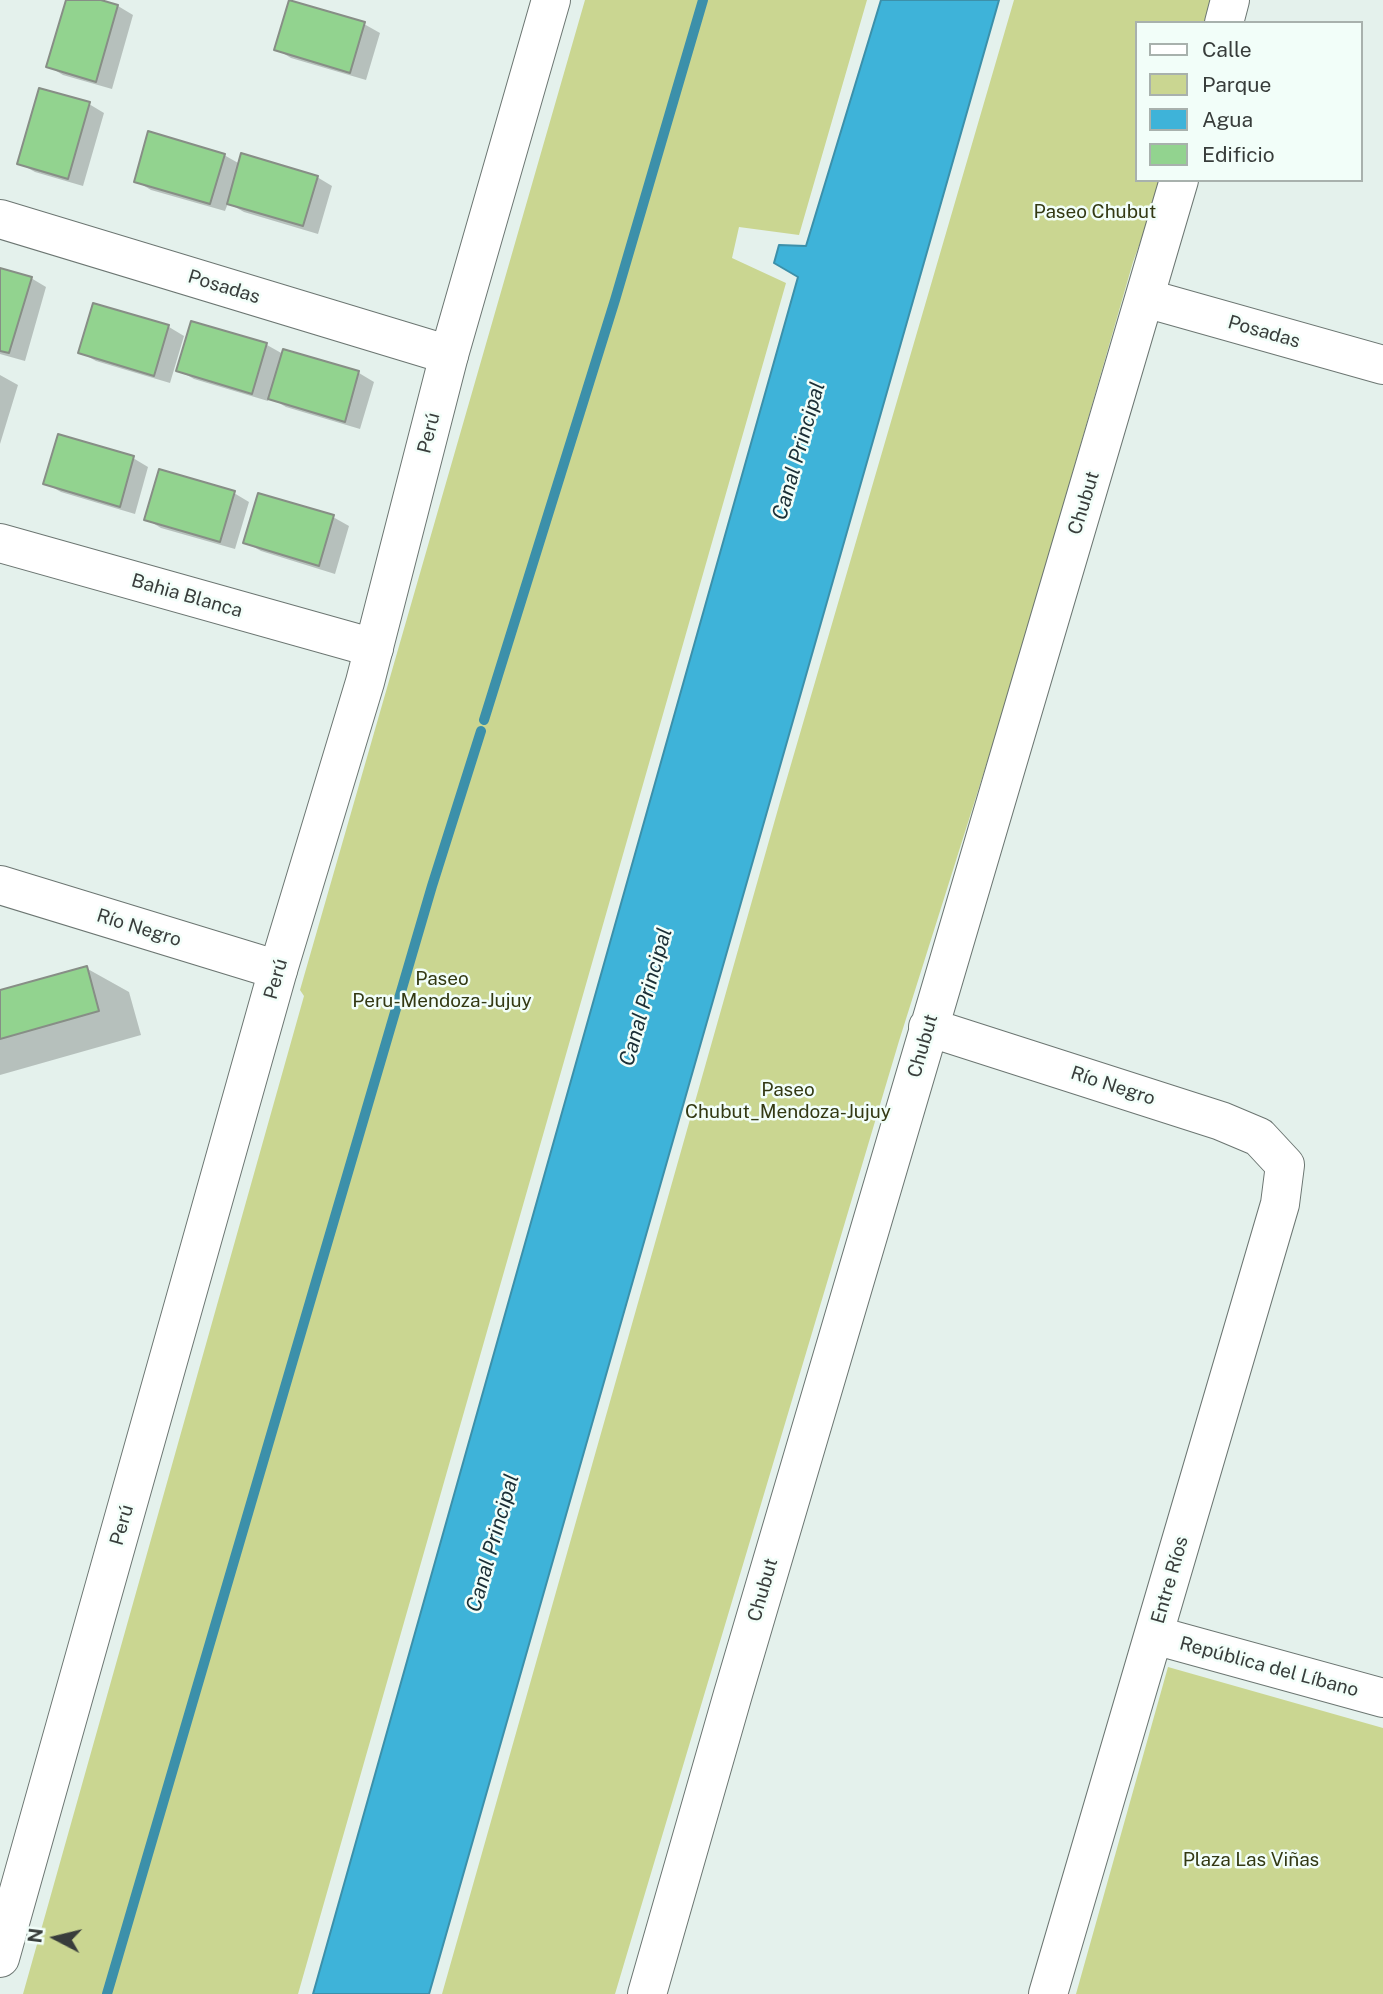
<!DOCTYPE html>
<meta charset="utf-8">
<style>
body{margin:0}
#map{position:relative;width:1383px;height:1994px;overflow:hidden;background:#e4f1ec;font-family:"Public Sans",sans-serif}
canvas{display:block}
.legend{position:absolute;left:1135px;top:21px;width:228px;height:161px;box-sizing:border-box;background:#f2fef9;border:2px solid #a8b1ad;margin:0;padding:9px 12px;list-style:none;font-size:21px;color:#383d3b}
.legend li{display:flex;align-items:center;gap:14px;height:35px}
.legend b{width:35px;border:2px solid #a8b1ad}
.north{position:absolute;left:21px;top:1903px;width:70px;height:70px;-webkit-text-stroke:5px #f2fef9;paint-order:stroke;rotate:277deg;font-size:19px;font-weight:700;line-height:28px;text-align:center;color:#383d3b}
.north::after{content:'';display:block;margin:auto;width:24px;height:32px;background:#383d3b;clip-path:polygon(50% 0,100% 100%,50% 72%,0 100%)}
</style>
<div id="map">
<canvas width="1383" height="1994"></canvas>
<ul class="legend">
<li><b style="height:9px;background:#fff"></b>Calle</li>
<li><b style="height:19px;background:#cad691"></b>Parque</li>
<li><b style="height:19px;background:#3eb3d9"></b>Agua</li>
<li><b style="height:19px;background:#92d38f"></b>Edificio</li>
</ul>
<div class="north">N</div>
</div>
<script>
const ctx = document.querySelector('canvas').getContext('2d');
ctx.lineJoin = 'round';
function fill(path, color) {
  ctx.fillStyle = color;
  ctx.fill(path, 'evenodd');
}
function strokePath(path, color, width, dash) {
  ctx.strokeStyle = color;
  ctx.lineWidth = width;
  ctx.lineCap = dash ? 'butt' : 'round';
  ctx.setLineDash(dash || []);
  ctx.stroke(path);
}
function write(font, color, halo, rows, align = 'center') {
  ctx.font = font + ' "Public Sans",sans-serif';
  ctx.lineWidth = 5;
  ctx.setLineDash([]);
  ctx.textBaseline = 'middle';
  ctx.strokeStyle = halo;
  ctx.fillStyle = color;
  for (const [text, x, y, turn = 0] of rows) {
    ctx.save();
    ctx.translate(x, y);
    ctx.rotate((+turn || 0) * Math.PI / 180);
    ctx.textAlign = isNaN(turn) ? turn : align;
    if (halo) ctx.strokeText(text, 0, 0);
    ctx.fillText(text, 0, 0);
    ctx.restore();
  }
}
const green = new Path2D(`
 M585,0h282l-68,235 -60,-8 -7,31 54,25 -488,1711h-275l281,-998 -4,-6z
 M1014,0h200l-6,23h-72v157h27l-30,82 -121,421 -113,358 -284,953h-173l338,-1192z
 M1168,1667l215,61v266h-307z`);
const water = new Path2D(`
 M881,0h118l-570,1994h-116l485,-1717 -24,-14 5,-18 27,1z`);
const shadow = new Path2D(`
 M68,0h27l23,6 15,9 -21,74 -49,-14 -15,-9z
 M364,24l16,9 -14,47 -75,-22 -15,-9z
 M89,104l15,9 -21,73 -48,-14 -16,-9z
 M224,155l16,9 77,13 15,9 -14,48 -74,-22 -16,-9 -3,8 -74,-21 -15,-9z
 M0,269l31,9 15,9 -21,74 -25,-7z
 M94,305l75,22 15,9 -14,47 -74,-22 -16,-9z
 M192,323l75,22 16,9 1,-3 75,22 15,9 -14,47 -74,-22 -17,-10 -1,4 -74,-22 -16,-9z
 M0,375l18,10 -18,59z
 M133,458l15,9 -13,47 -74,-22 -16,-9z
 M234,493l15,9 -14,47 -74,-21 -15,-9z
 M259,495l74,22 16,9 -14,48 -74,-23 -16,-9z
 M86,968l43,24 12,43 -141,40v-83z`);
const stream = new Path2D(`
 M484,720l131,-420 88,-300
 M107,1994l325,-1108 49,-155`);
const building = new Path2D(`
 M66,0h35l17,5 -22,77 -50,-15z
 M289,0l76,22 -15,51 -76,-23z
 M39,88l51,14 -22,77 -51,-15z
 M148,131l77,23 -15,50 -76,-22z
 M241,153l77,23 -15,50 -76,-22z
 M0,268l32,9 -23,76 -9,-2z
 M93,303l76,22 -15,51 -76,-23z
 M191,321l76,22 -15,51 -76,-23z
 M283,349l76,22 -14,51 -77,-23z
 M58,434l76,22 -14,51 -77,-23z
 M159,469l76,22 -15,51 -76,-22z
 M258,493l76,22 -15,51 -76,-23z
 M87,966l12,45 -99,28v-49z`);
const street = new Path2D(`
 M1224,23l6,-23
 M0,219l449,136
 M1145,298l238,67
 M0,543l374,105
 M0,885l278,85
 M928,1027l293,94 38,16 26,28 -5,39 -232,790
 M1154,1635l229,63
 M647,1994l86,-300 446,-1514`);
const secondary = new Path2D(`
 M0,1958l278,-988 87,-288 84,-327 102,-355`);
const parkNames = [
 ["Paseo Chubut",1095,212],
 ["Paseo",442,979],
 ["Peru-Mendoza-Jujuy",442,1001],
 ["Paseo",788,1090],
 ["Chubut_Mendoza-Jujuy",788,1112],
 ["Plaza Las Viñas",1251,1860]
];
const streetNames = [
 ["Posadas",224,287,17],
 ["Posadas",1264,332,16],
 ["Perú",429,433,-76],
 ["Chubut",1084,503,-73],
 ["Bahia Blanca",187,596,16],
 ["Río Negro",139,928,17],
 ["Perú",276,979,-74],
 ["Chubut",923,1046,-74],
 ["Río Negro",1113,1086,18],
 ["Perú",122,1525,-74],
 ["Entre Ríos",1170,1580,-74],
 ["Chubut",763,1590,-74],
 ["República del Líbano",1269,1667,15]
];
const waterNames = [
 ["Canal Principal",799,451,-74],
 ["Canal Principal",646,997,-74],
 ["Canal Principal",493,1543,-74]
];
fill(green, '#cad691');
fill(water, '#3eb3d9');
strokePath(water, '#3c90aa', 2);
fill(shadow, '#0003');
strokePath(stream, '#3c90aa', 10);
fill(building, '#92d38f');
strokePath(building, '#878e86', 2);
strokePath(street, '#6c7672', 40);
strokePath(secondary, '#6c7672', 40);
strokePath(street, '#fff', 38);
strokePath(secondary, '#fff', 38);
write('19px', '#333913', '#f2fef9', parkNames);
write('19px', '#383d3b', '#f2fef9', streetNames);
write('italic 21px', '#1a2e35', '#f2fef9', waterNames);
</script>
